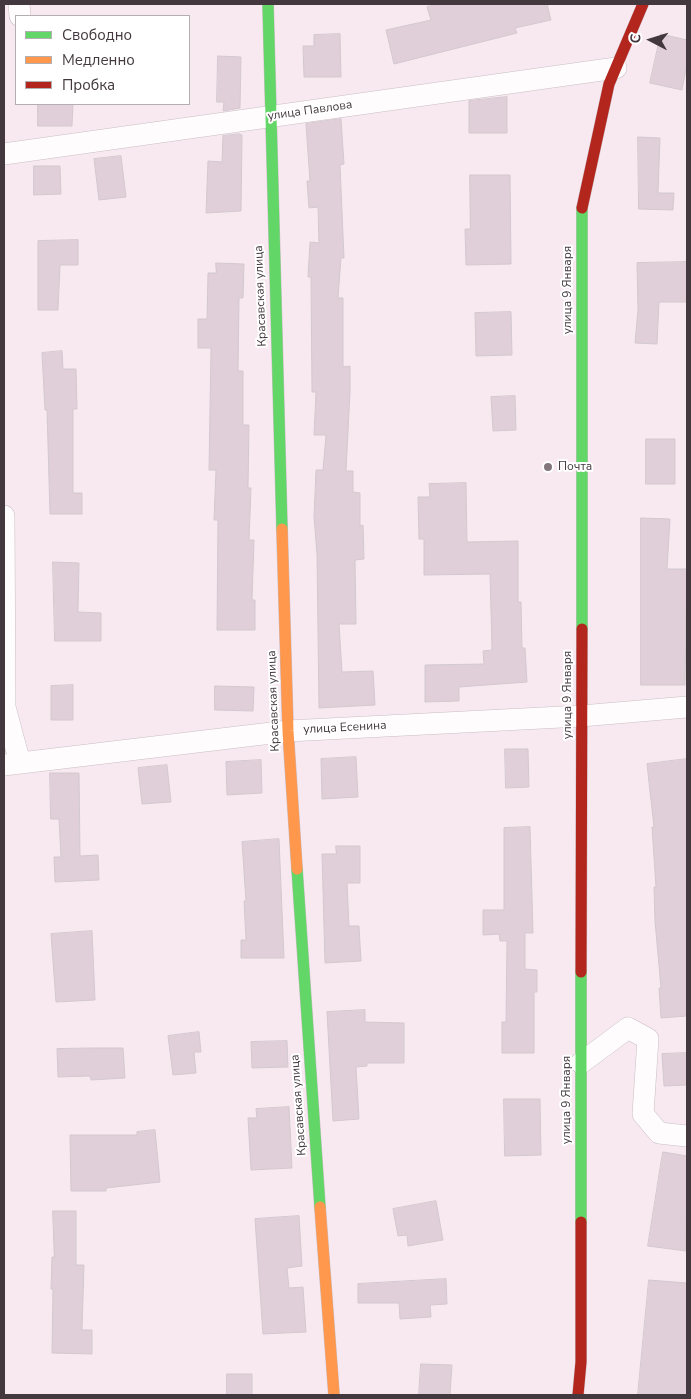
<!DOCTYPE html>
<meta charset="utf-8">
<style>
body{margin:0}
#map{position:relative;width:691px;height:1399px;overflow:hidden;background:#f8e9f1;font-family:"Nunito Sans",sans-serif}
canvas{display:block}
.frame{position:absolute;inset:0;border:5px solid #42383d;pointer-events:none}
.legend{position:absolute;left:15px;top:15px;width:175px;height:90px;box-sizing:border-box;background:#fff;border:1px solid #b3afb1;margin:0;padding:6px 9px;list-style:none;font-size:15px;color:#42383d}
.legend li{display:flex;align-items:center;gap:10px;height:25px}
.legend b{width:25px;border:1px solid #b3afb1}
.north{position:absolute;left:626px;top:15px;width:50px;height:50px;-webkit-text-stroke:4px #fff;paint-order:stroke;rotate:275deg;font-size:14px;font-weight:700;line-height:20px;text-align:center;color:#42383d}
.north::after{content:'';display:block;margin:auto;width:18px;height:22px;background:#42383d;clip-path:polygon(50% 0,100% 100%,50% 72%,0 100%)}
</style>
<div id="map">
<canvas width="691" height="1399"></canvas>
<div class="frame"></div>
<ul class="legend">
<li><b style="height:6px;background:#63d668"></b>Свободно</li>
<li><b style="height:6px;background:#ff974d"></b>Медленно</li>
<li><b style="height:6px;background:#b3261e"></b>Пробка</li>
</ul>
<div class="north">С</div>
</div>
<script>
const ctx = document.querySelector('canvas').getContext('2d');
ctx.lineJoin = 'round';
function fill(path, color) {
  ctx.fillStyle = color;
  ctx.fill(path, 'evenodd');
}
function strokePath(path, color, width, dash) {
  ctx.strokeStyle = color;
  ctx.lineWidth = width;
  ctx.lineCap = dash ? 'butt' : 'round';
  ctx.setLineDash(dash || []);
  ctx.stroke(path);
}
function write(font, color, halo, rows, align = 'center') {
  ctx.font = font + ' "Nunito Sans",sans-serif';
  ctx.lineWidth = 4;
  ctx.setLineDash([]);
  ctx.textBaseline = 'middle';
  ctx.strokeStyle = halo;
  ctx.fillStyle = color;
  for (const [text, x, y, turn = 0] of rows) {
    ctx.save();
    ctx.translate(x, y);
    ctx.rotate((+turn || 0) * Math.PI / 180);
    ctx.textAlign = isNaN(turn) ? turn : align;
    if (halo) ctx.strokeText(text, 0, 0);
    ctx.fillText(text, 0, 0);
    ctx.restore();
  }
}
const building = new Path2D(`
 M439,4h108l4,16 -36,8 2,5 -123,31 -8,-34 45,-10 -4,-13z
 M340,34l1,43h-37l-1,-31h11v-11z
 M661,34l26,6v24l-5,26 -32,-7z
 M218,56l23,1 -1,51 -17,3 1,-9h-7z
 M507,97v36h-38v-32z
 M38,104h35l-1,22h-34z
 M341,119l3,45 -4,1 4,93h-3l-3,40h5v69l7,-1v26l-4,79h7v21l7,1v33l3,-1 1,34 -9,1 1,64h-17l3,48 31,-1 2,34 -56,3 -2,-154 -3,-37 2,-47h7l3,-35h-12l2,-43h-4l-1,-115h-3l2,-35 9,1 -1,-36 -9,1 -2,-27h3l-4,-57z
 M240,134l2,1 -1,76 -35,2 2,-52 14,1 1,-26z
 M638,137l22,1 -2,55h16l-1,17 -34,-1z
 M121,156l5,41 -27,3 -5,-41z
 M34,166h26l1,28 -27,1z
 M470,175h40l1,89 -45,1 -1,-36h5z
 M78,240v25h-18l-2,45h-20v-69z
 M687,262v40h-28l-2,42 -22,-1 3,-33 -1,-47z
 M216,263l28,1 -1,34h-4l-1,73h5v54h6l-1,63h3l-2,52h5l-2,60h3v30h-38l1,-110h-4l2,-50h-7l2,-122h-13v-29h9l1,-46h8z
 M511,312l1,43 -36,1 -1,-43z
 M62,351l1,18h13l1,40h-4v84h9v21h-32l-3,-104h-2l-3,-57z
 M515,396l1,34 -23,1 -2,-34z
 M646,439h29v45h-29z
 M466,483l1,59 51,-1v61h3l1,46h3l2,34 -68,5v14l-34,1v-37l59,-1 -1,-13 9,-1 -2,-76 -66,1v-36h-5l-1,-42h12l-1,-13z
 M641,518l29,1 -3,50h20l-2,116h-44z
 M53,562l26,1 -1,49 23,1v28h-46z
 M73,685v35h-22v-34z
 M215,686l39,1 -1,24 -38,-1z
 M505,749h23l1,38 -23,1z
 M356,757l2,40 -36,2 -1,-40z
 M687,759v257l-26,2 -2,-30h2l-6,-67 -1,-34h2l-4,-60h2l-7,-63z
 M261,760l1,33 -35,2 -1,-33z
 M167,765l4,37 -29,2 -4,-36z
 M50,773h29l1,83 18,-1 1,25 -44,2 -1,-25h7l-2,-38h-8z
 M530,827l3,106h-8v36l12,1v22h-3v61h-32v-31h4l1,-81h-7l-1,-7 -16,1v-25h21v-82z
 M279,839l5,119h-43v-18h5l-2,-39h2l-4,-59z
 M336,846h24v37h-13l2,43h10l2,35 -36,2 -3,-109h14z
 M92,931l3,69 -39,2 -5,-68z
 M365,1010v12l39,1v40h-37v3l-11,1 3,52 -26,2 -6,-109z
 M199,1032l2,20h-7l2,21 -23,2 -5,-39z
 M287,1041l1,26 -36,1 -1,-26z
 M90,1048h33l2,30 -34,2 -1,-4 -32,1 -1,-28z
 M687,1053v32l-23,1 -2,-32z
 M504,1099h36l1,56 -36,1z
 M289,1107l3,61 -41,2 -3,-52h9l-1,-9z
 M155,1130l5,52 -54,6v3h-35l-1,-56h67v-3z
 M663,1152l24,4 -1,95 -38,-5z
 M436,1201l7,39 -35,6 -1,-11 -9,1 -5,-27z
 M53,1211h23v54h8l-2,65h10v24l-40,-1 1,-64h-2l1,-32h2z
 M299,1216l3,50 -15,2 2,20 14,-1 3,45 -43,2 -8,-115z
 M446,1279l1,25 -17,1 1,12 -31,2 -1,-16h-41v-19z
 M649,1280l38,3v112h-49z
 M421,1364l31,1 -2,30h-31z
 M227,1374h25v21h-25z`);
const street = new Path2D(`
 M19,4l1,12
 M4,154l612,-86
 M4,516l1,191 15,56
 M4,765l284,-34 293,-15 106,-9
 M581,1063l47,-35 20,11 -5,75 16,19 28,3`);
const fast = new Path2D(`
 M268,4l14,525
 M582,629v-421
 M297,869l23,338
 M581,1222v-250`);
const slow = new Path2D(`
 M282,529l6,202 9,138
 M320,1207l14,188`);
const jam = new Path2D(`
 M582,208l27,-124 34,-80
 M581,972l1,-343
 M578,1395l3,-33v-140`);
const markers = [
 [548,467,5,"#82767c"]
];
const streetNames = [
 ["улица Павлова",310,111,-8],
 ["улица 9 Января",568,290,-90],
 ["Красавская улица",261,296,-92],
 ["улица 9 Января",568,695,-90],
 ["Красавская улица",274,701,-92],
 ["улица Есенина",345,728,-3],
 ["улица 9 Января",567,1100,-90],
 ["Красавская улица",299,1105,-94]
];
const poiNames = [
 ["Почта",558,467]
];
fill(building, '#e0cfd8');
strokePath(building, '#d3c8ce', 1);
strokePath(street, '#c9bec3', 22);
strokePath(fast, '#c9bec3', 12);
strokePath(slow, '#c9bec3', 12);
strokePath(jam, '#c9bec3', 12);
strokePath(street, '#fefcfd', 21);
strokePath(fast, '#63d668', 11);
strokePath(slow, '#ff974d', 11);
strokePath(jam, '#b3261e', 11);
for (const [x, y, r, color] of markers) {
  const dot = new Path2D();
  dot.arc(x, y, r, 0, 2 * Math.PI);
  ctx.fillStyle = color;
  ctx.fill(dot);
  strokePath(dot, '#fff', 2);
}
write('12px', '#42383d', '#fff', streetNames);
write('12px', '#42383d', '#fff', poiNames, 'left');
</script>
